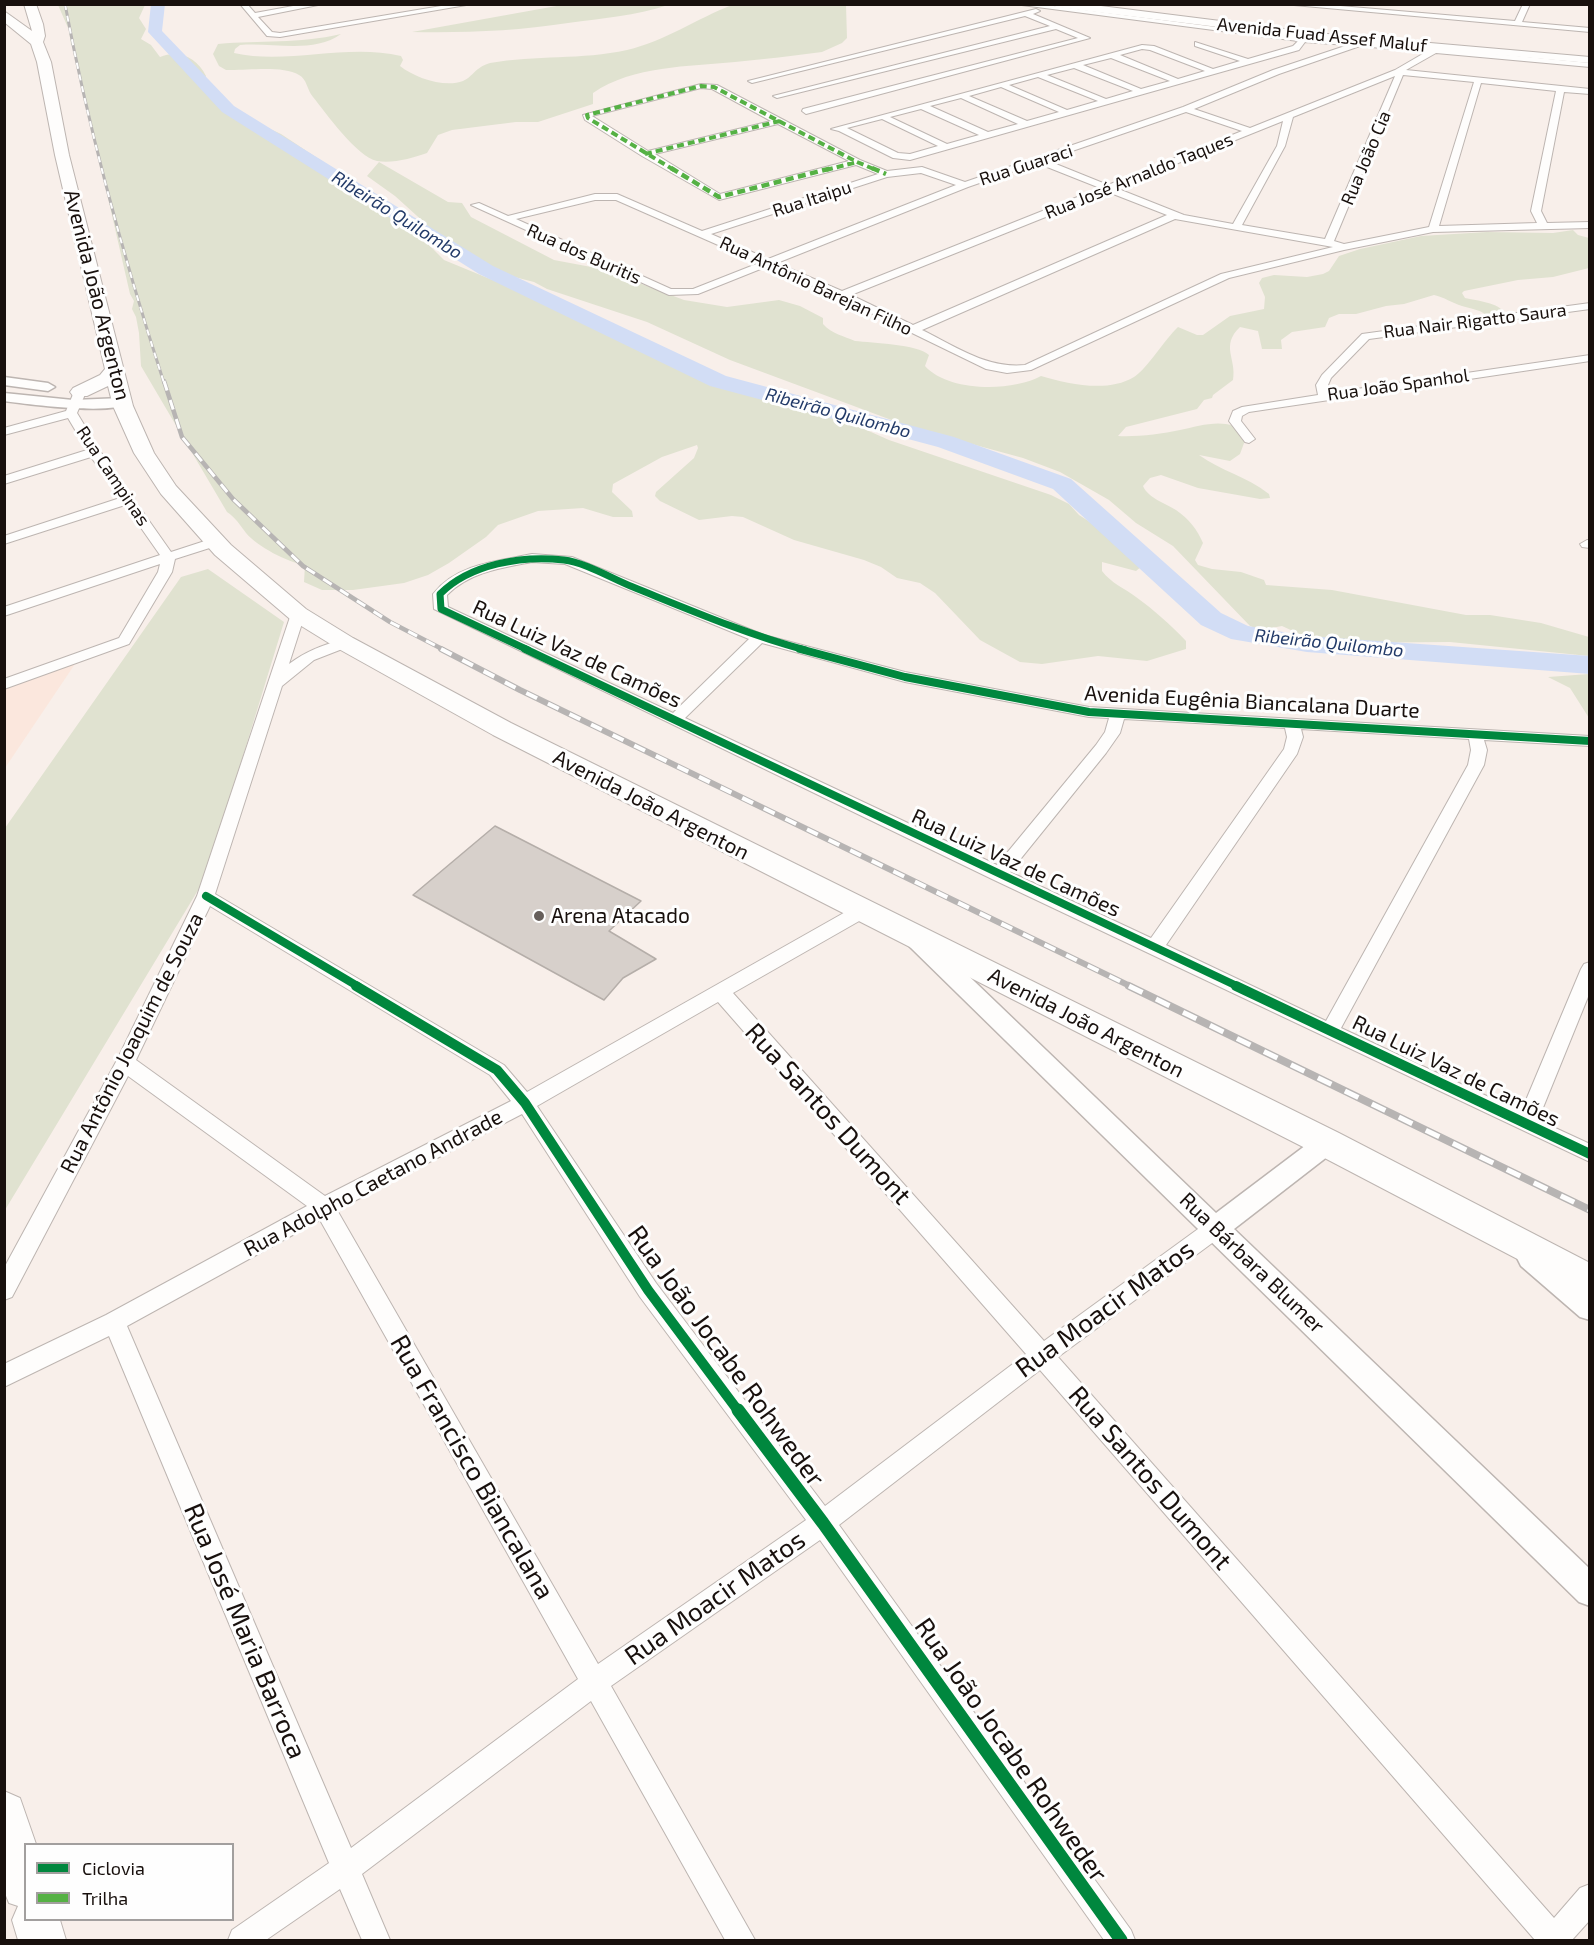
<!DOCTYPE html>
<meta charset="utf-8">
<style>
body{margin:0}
#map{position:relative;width:1594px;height:1945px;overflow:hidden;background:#f8efea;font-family:"Exo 2",sans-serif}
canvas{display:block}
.frame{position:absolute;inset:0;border:6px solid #18100d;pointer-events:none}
.legend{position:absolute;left:24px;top:1843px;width:210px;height:78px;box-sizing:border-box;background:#fefefe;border:2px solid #a29f9e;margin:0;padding:8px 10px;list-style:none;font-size:18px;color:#18100d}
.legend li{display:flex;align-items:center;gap:12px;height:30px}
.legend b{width:30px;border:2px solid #a29f9e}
</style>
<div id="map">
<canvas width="1594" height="1945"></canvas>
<div class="frame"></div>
<ul class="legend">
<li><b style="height:8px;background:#00873e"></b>Ciclovia</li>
<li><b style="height:8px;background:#55b144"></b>Trilha</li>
</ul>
</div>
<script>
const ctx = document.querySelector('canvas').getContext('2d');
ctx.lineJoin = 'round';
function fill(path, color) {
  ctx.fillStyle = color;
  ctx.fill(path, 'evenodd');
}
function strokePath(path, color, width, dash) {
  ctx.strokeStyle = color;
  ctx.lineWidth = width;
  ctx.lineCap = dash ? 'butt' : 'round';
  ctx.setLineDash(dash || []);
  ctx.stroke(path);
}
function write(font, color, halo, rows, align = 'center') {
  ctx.font = font + ' "Exo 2",sans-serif';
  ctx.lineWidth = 6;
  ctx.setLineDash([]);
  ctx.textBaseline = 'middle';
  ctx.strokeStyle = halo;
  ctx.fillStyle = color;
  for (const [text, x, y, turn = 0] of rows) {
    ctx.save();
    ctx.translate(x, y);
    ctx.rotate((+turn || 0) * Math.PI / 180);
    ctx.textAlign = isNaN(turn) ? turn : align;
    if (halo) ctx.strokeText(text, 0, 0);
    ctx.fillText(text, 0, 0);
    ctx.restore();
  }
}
const built = new Path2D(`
 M77,661l-72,107v-80z`);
const green = new Path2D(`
 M58,5h87l-6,13 7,11 -5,10 10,6 9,12c18,-8 37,0 46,19l-3,8 7,9 30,22 41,19 74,49 68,56 21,21 68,28 15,4 122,53 93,46 111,33 36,16 162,55 18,9 10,11 74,47 -5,-1 -12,10 -34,-9v9c9,12 22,17 34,26 18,13 35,28 50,44v8l-39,12 -49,-5 -56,8 -22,-2 -40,-22 -45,-47 -15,-10 -23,-5 -16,-11 -17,-7 -70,-20 -51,-23 -11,-1 -33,4 -39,-19 -5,-5 1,-4 38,-34 4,-10 -1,-3 -35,12 -49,27 -1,8 20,19 1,6h-20l-30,-9 -45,3 -40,14 -12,12 -37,26 -21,12 -24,8 -51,7h-31l-18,-8 1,-17c-18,-3 -47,-18 -59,-32 -6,-8 -10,-15 -19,-21l-86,-146 -2,-33 -3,-16 -4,-8 2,-8 -4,-7 -57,-249h-2l-2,-15z
 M562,5h106c-33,11 -65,13 -100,18 -52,8 -103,10 -156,9z
 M732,5h114l1,33 -5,5 -20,9c-29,4 -58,7 -87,10 -47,5 -101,3 -142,31v11l-55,18h-22l-64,8 -14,5 -11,18c-14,5 -35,11 -50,8 -20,-4 -51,-48 -64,-64 -6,-7 -6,-18 -14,-22 -17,-10 -54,-4 -73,-5l-7,-4 -6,-12 5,-10c43,-4 80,0 123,-10 -27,20 -69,8 -101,11l-5,4 -1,4c54,12 112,-10 167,3l2,4 -3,6c15,12 45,22 63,15 11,-5 11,-13 27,-18 45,-8 92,-3 137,-13 38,-9 69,-31 105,-45z
 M379,162l69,40 14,1 9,14 83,43 48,9 82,31 43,7 52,-7 21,6 23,12v6c9,10 21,12 32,17 18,2 62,3 74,14l-4,11c23,26 87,26 116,10 27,8 67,17 93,1 13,-8 31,-38 44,-50l19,8h6l27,-19 34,-7 1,-12 -6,-14 3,-5 12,-3 33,2 16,-3 6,-3 10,-15 21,-7 61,-13 66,-4 66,1 20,-3 5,5 11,3v30l-36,9 -35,3 -54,11 -2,2 3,5c12,3 34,4 40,16l-5,4h-10c-10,-9 -15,-8 -28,-12 -10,-3 -18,-9 -28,-11l-30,9 -18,2 -30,8h-17l-10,4 -4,9 -33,5 -11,8 1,9h-20l-4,-18 -18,-4c-20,19 -3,32 -7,53l-20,15 -1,3 -8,2 -7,9 -71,18 -8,9c19,1 43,-2 62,-6 23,-5 49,-14 67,5l-7,19 -10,7 -31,-6c22,16 47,21 70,39l1,4 -10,1 -62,-11 -37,-13 -11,3 -7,8c5,12 22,17 33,24 13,9 21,19 27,33l-8,17 3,5 14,4 29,3 23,8 2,5 66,5 134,25h24l51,8 48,14v19l-139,-14 -131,1 -37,-17 -22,4 -10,-4 -77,-80 -37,-23 -27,-23 -49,-28 -37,-14 -110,-30 -183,-68 -83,-38 -100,-33 -13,-7 -39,-10 -30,-13 -36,-27 -2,-7 -32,-29 -28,-20z
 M208,569l76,53 -78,255 -201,333v-382l176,-251z
 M1589,674h1l-1,44 -19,-30 -22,-11z`);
const river = new Path2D(`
 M151,4h14l-3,27 72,75 259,160 233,110 228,61 117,42 150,134 27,13 59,10 283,20v18l-283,-22 -76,-13 -30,-14 -148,-136 -115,-42 -228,-61 -231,-112 -257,-162 -74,-80z`);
const building = new Path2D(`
 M495,826l146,75 -32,30 47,28 -33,19 -19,22 -191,-105z`);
const minor = new Path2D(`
 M240,4h7l8,9 49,-9h19l-65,13 14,15 8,1 173,-29h19l-192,33 -13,-1z
 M1014,4h24l232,30 29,2 4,-2 4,3 126,11 8,-3 4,2 -2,2 147,14v4l-154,-14 -30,17 184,19v5l-26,-2 -23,119 6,12 43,-1v6l-157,4 -89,18 -115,28 -198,92 -24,3 -21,-4 -148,-72 -70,-31 -70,28 -29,1 -198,-90 8,-2 29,13 87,-22h22l85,37 176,-57 -22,-9 -137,35 -77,-44 -57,-36 -2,-5 118,-31 16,1 143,75 27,11 35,-4 43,15 218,-75 90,-37 75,-25 -43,-3 -6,8 -389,110 -17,-2 -54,-27 -8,-2 311,-84 12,1 59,23 27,-8 -45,-15v-4l53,17 45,-13 5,-5zM1360,46l66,6 -31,18 -145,58 -56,-19 85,-35zM1142,49l8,1 55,21 -27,8 -58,-24zM1111,58l59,23 -29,8 -58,-24zM1074,68l59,23 -27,8 -59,-24zM1403,75l71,7 -45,145 -85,17 -10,-3zM1395,76l-70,163 -83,-14 43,-79 8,-29zM1038,77l60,24 -31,9 -58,-25zM1481,83l75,8 -25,120 6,12 -98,3zM1001,87l58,25 -32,9 -58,-25zM701,88l11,1 59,32 -123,30 -56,-35zM961,98l57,26 -30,8 -58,-26zM921,109l58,26 -32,9 -57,-27zM1186,112l56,19 -134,54 -62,-25zM882,119l56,27 -28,8 -12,-1 -51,-25zM1283,121l-6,25 -44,78 -49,-9 -68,-27zM778,124l71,37 -129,33 -65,-40zM1037,163l63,25 -258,103 -65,-28 191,-76zM921,173l35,12 -188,74 -57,-25 176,-57zM1108,192l59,23 -254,110 -62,-30zM595,200h21l143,63 -66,26h-22l-155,-70zM1175,219l158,28 -112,27 -196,91c-38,4 -70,-19 -103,-35z
 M1283,4h34l198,17 8,-17h7l-8,18 68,6v4z
 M1036,9l4,2 -7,3 57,24 -284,76 -4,-3 1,-2 275,-71 -22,-9 -279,69 -4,-2 277,-70 -25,-10 -273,67 -4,-2z
 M1590,303v6l-221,30 -38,39 -3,7 1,8 261,-38v6l-341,51 -7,4 -1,5 14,18 -6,4 -4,-1 -16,-21 4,-10 9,-4 76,-12 -2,-10 6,-10 40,-41z
 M80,389l6,3 -9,21 23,38 71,101 43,-14 7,4 -2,3 -44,14 -3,13 -43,72 -125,45v-10l115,-41 39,-66 2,-8 -156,52v-9l156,-52 -35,-50 -121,39v-8l116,-38 -29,-41 -87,27v-8l83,-26 -19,-32 -64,17v-7l62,-17 8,-19z
 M1587,540h3v8l-8,-1 -2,-3z
 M532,554l40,3 192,78 141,37 184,35 501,29v10l-106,-6 3,10 -3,15 -143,263 180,84 60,-143 3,-5 6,-2v30l-52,128 52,24v18l-598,-283 -558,-270 -1,-15c23,-30 64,-33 99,-40zM532,562l33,2 184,75 -76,74 -225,-106 -1,-12c23,-23 54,-27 85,-33zM762,643l143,39 184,35 20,1 -4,14 -9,13 -99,120 -312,-147zM1124,719l161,9 2,9 -3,12 -133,189 -141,-66 96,-119 14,-20zM1301,729l168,10 2,11 -3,15 -142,256 -160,-76 131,-191 6,-17z
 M298,610l7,4 -16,50c17,-13 36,-20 56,-25l7,4 -2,3 -36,14 -32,26 -67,208 289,171 23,27 329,-186 6,-1 6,1 3,5 -3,5 -135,77 311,348 165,-120 7,-2 7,2 3,7 -3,7 -165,122 496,561 26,-30 10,-4v36l-18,20h-37l-495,-570 -201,155 292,405 4,10h-31l-284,-400 -209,146 144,254h-30l-134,-239 -229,173 28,66h-28l-22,-51 -74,51h-38l4,-10 97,-67 -220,-527 -105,51v-23l102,-49 201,-109 -179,-130 -116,221 -8,3v-32l113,-208 80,-164 94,-282zM210,906l280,169 21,26 -186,95 -189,-136zM718,1002l308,352 -201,152 -169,-223 -119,-177zM522,1114l118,183 166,223 -208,144 -261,-454zM320,1220l258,459 -227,169 -224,-522z`);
const tertiary = new Path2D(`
 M4,377l44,6 7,4 -7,4 -44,-6z
 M4,393l69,7 49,-2 7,4c-12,14 -103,2 -125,-1z
 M918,933l8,2 290,278 102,-77 9,-4 9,4 3,7 -3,7 -102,79 356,340v37l-11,-4 -669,-655 -3,-6 3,-6z
 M1530,1246l9,4 51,41v29l-10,-3 -59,-51 -4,-8 4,-8z`);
const secondary = new Path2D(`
 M1051,4h34l231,29 274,24v6l-274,-24 -260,-32z`);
const primary = new Path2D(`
 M24,4h12l7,20 2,12 -2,6 8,20 18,93 64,251 21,47 22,33 55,59 75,64 47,29 158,85 828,410 251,130v34l-275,-144 -822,-418 -156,-87 -47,-29 -75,-64 -54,-61 -27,-41 -21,-47 -5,-20 -21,10h-14l-3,-4 3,-4 27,-13 5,-6 -50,-214 -18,-93 -6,-18 -27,-22v-11l28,20z
 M4,1791l16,7 16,46h-10v76h34l6,20h-48l-6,-20 6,-14 -9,-3 -5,-12z`);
const railFar3 = new Path2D(`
 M65,4c24,128 59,255 99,379`);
const railFar2 = new Path2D(`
 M164,381l18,56 51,62 70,67 87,56 54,28`);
const railFar1 = new Path2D(`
 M441,649l79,41 612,297`);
const rail = new Path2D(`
 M1129,986l461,224`);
const quietFar1 = new Path2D(`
 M645,154l135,-33
 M857,162l19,8
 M674,170l-86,-52 -1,-3 114,-29 13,1 143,75
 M826,170l31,-8`);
const quiet = new Path2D(`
 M671,168l48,29 113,-29
 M872,168l14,6`);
const cyclewayFar3 = new Path2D(`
 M528,650l-87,-41 -1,-15c30,-30 82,-39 124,-34 20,2 49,19 69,27 57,23 113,47 172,63`);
const cyclewayFar2 = new Path2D(`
 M525,649l714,338
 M800,649l105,28 184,35 501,29
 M206,896l153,91`);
const cyclewayFar1 = new Path2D(`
 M356,986l141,84 28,33 123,187 91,122
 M1236,986l354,168`);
const cycleway = new Path2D(`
 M738,1410l85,113 298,417`);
const markers = [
 [539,916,6,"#665e5a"]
];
const farStreetnames = [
 ["Avenida Fuad Assef Maluf",1322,35,6],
 ["Rua João Cia",1366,158,-67],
 ["Rua Guaraci",1026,165,-18],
 ["Rua José Arnaldo Taques",1139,176,-22],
 ["Rua Itaipu",812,199,-18],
 ["Rua dos Buritis",584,254,24],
 ["Rua Antônio Barejan Filho",816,286,25],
 ["Rua Nair Rigatto Saura",1475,321,-7],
 ["Rua João Spanhol",1398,385,-8],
 ["Rua Campinas",113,476,56]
];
const farWaternames = [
 ["Ribeirão Quilombo",397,215,32],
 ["Ribeirão Quilombo",838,413,15],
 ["Ribeirão Quilombo",1329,643,6]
];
const streetNames = [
 ["Avenida João Argenton",97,295,76],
 ["Rua Luiz Vaz de Camões",577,654,25],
 ["Avenida Eugênia Biancalana Duarte",1252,702,3],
 ["Avenida João Argenton",651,805,27],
 ["Rua Luiz Vaz de Camões",1016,863,25],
 ["Avenida João Argenton",1086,1023,27],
 ["Rua Antônio Joaquim de Souza",132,1043,-63],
 ["Rua Luiz Vaz de Camões",1456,1071,26],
 ["Rua Adolpho Caetano Andrade",373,1183,-28],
 ["Rua Bárbara Blumer",1252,1263,44]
];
const poiNames = [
 ["Arena Atacado",551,916]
];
const nearStreetnames = [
 ["Rua Santos Dumont",828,1114,48],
 ["Rua Moacir Matos",1105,1309,-36],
 ["Rua João Jocabe Rohweder",726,1356,54],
 ["Rua Francisco Biancalana",472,1467,60],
 ["Rua Santos Dumont",1150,1478,49],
 ["Rua Moacir Matos",715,1598,-35],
 ["Rua José Maria Barroca",245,1631,67],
 ["Rua João Jocabe Rohweder",1011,1750,55]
];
fill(built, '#fbe7dd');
fill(green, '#e0e2d0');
fill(river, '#d2ddf5');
fill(building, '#d7d0cb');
strokePath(building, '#b5aea9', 1.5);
strokePath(minor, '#bdb5b1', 2);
strokePath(tertiary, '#bdb5b1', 3);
strokePath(secondary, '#bdb5b1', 2);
strokePath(primary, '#bdb5b1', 2);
fill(minor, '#fefdfc');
fill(tertiary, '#fefdfc');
fill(secondary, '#fefdfc');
fill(primary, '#fefdfc');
strokePath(railFar3, '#b7b4b3', 3);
strokePath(railFar2, '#b7b4b3', 4.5);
strokePath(railFar1, '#b7b4b3', 6);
strokePath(rail, '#b7b4b3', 8);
strokePath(railFar3, '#fefefe', 2, [6]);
strokePath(railFar2, '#fefefe', 3, [10]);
strokePath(railFar1, '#fefefe', 4, [12]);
strokePath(rail, '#fefefe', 5, [15]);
strokePath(quietFar1, '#55b144', 4, [7, 4]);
strokePath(quiet, '#55b144', 4.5, [8, 4.5]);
strokePath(cyclewayFar3, '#00873e', 7);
strokePath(cyclewayFar2, '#00873e', 8);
strokePath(cyclewayFar1, '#00873e', 10);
strokePath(cycleway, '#00873e', 13);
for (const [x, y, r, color] of markers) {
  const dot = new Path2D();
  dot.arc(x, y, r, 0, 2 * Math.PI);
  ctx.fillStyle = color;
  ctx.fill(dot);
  strokePath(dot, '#fefefe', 2);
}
write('18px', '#18100d', '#fefefe', farStreetnames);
write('italic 18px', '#223a68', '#fefefe', farWaternames);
write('21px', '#18100d', '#fefefe', streetNames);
write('21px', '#18100d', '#fefefe', poiNames, 'left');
write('26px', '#18100d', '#fefefe', nearStreetnames);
</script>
